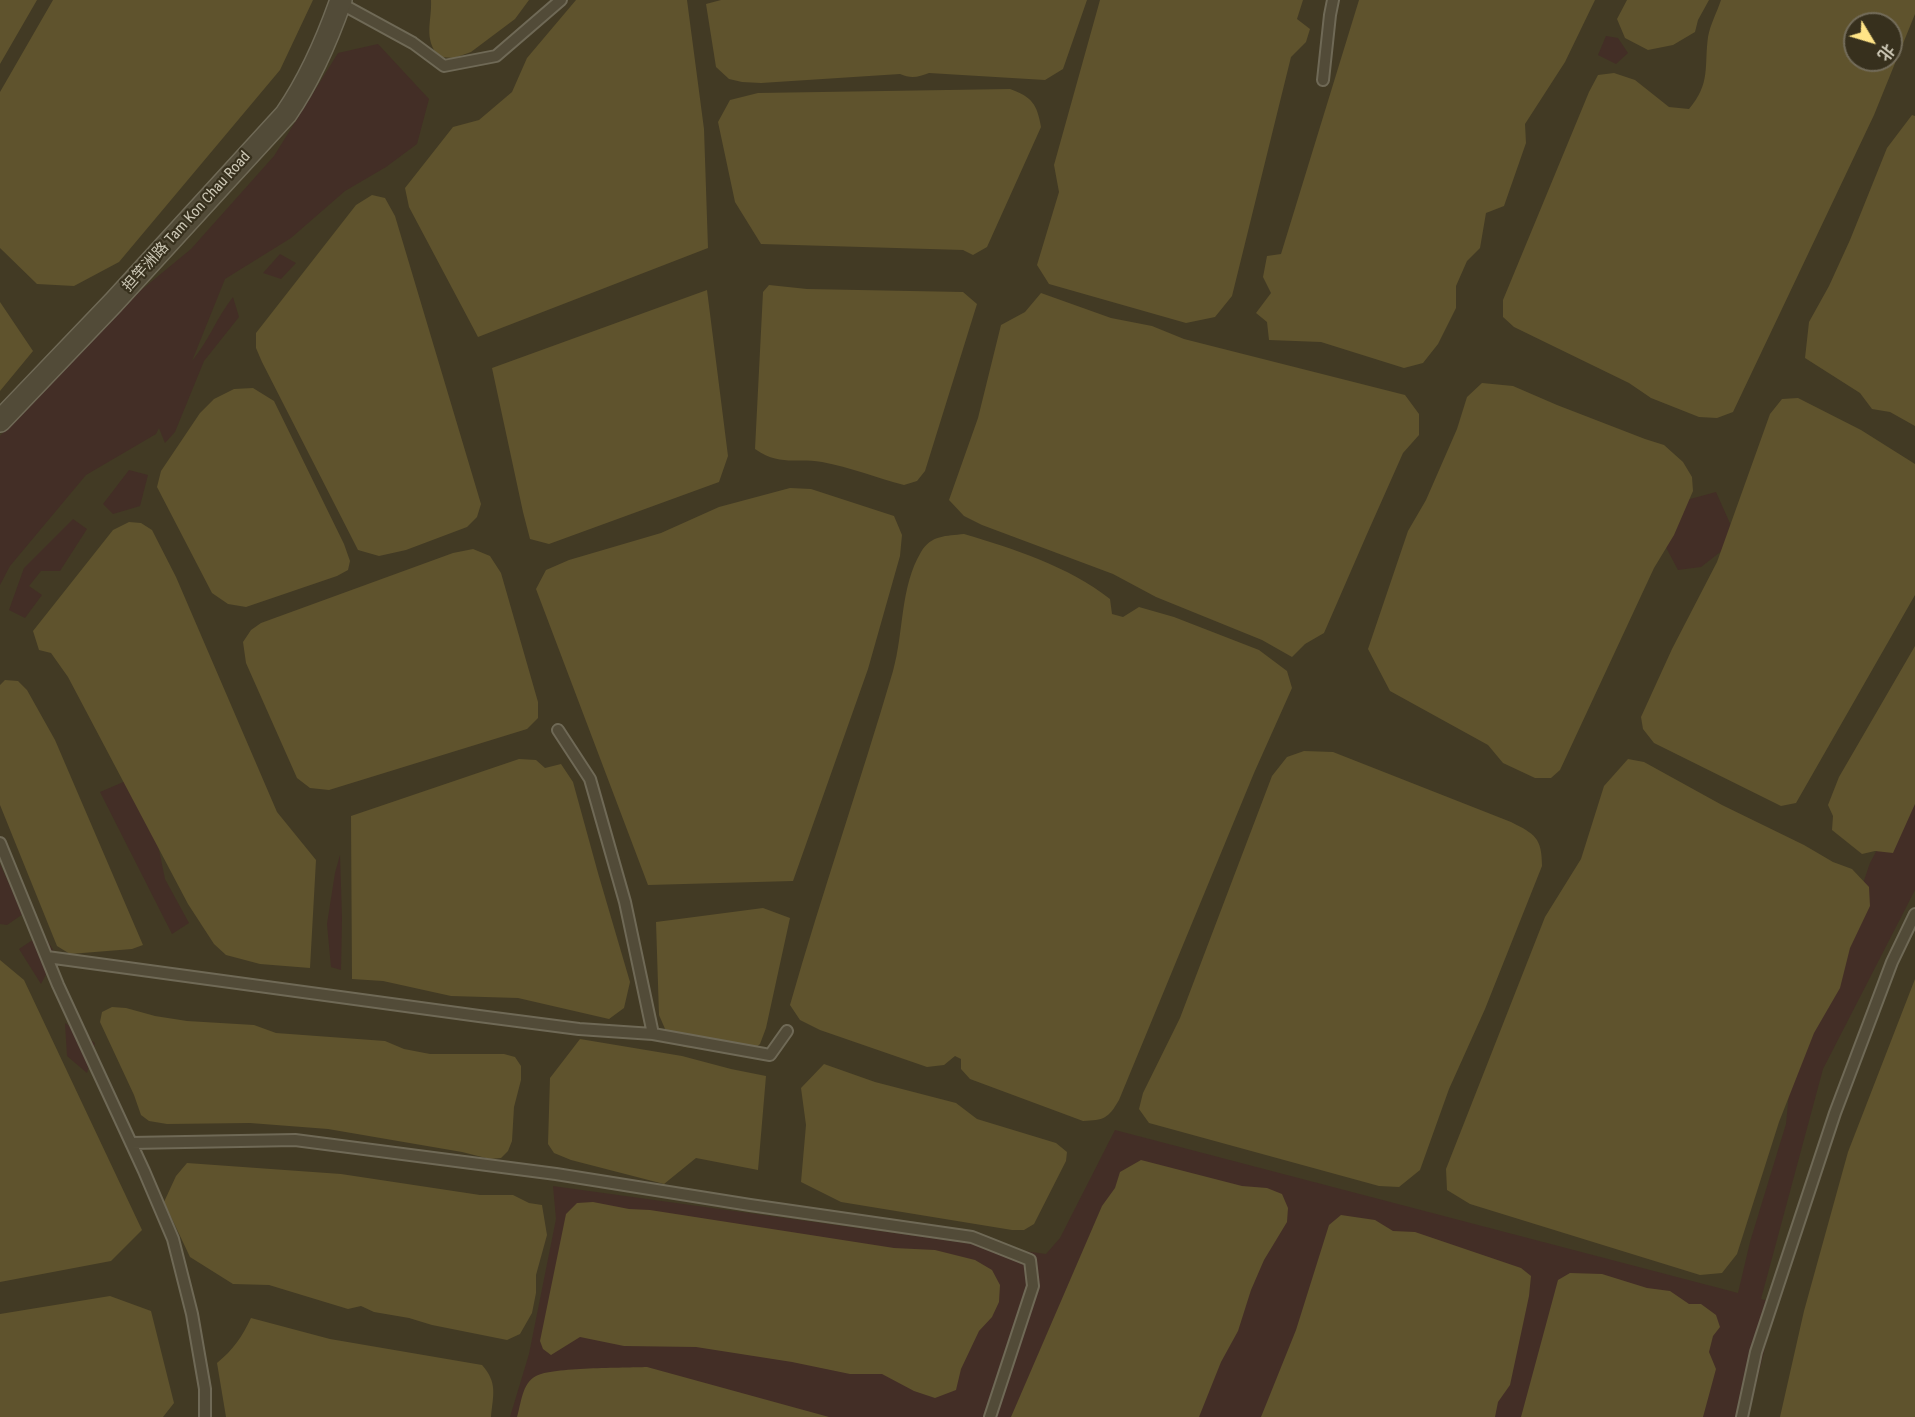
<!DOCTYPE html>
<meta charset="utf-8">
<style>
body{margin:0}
#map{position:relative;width:1915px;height:1417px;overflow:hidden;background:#423a24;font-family:"Roboto Condensed","Noto Sans SC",sans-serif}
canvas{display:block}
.north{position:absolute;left:1843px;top:12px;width:60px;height:60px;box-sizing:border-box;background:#37301d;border:2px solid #736c5a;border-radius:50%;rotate:128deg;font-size:16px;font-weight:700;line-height:24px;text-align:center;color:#ccc7b5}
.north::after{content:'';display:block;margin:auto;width:21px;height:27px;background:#ffe487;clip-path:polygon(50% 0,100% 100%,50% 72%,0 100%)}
</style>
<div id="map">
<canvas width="1915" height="1417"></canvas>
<div class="north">北</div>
</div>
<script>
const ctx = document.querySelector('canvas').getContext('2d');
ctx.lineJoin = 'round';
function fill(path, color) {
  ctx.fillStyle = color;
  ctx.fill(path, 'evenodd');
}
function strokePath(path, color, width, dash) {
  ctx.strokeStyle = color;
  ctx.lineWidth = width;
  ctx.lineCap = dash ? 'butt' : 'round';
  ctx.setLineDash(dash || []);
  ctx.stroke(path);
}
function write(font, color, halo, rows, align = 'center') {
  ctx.font = font + ' "Roboto Condensed","Noto Sans SC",sans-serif';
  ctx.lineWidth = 4.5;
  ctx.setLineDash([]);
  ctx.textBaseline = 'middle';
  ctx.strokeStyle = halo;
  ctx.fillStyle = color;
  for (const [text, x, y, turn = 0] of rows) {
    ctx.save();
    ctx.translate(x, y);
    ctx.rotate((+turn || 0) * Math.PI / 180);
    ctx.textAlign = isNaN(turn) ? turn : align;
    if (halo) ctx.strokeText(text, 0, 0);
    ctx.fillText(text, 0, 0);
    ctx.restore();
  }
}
const green = new Path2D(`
 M1606,36l12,2 10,15 -12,11 -18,-9z
 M378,44l51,55 -12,45 -31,23 -41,24 -54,47 -66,41 -33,82c16,-19 25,-44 41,-64l6,20 -35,44 -29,71 -10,11 -6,-15 -3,6 -70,41 -76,91 -10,19v-149l73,-76 -2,-6 17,-17 6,2 46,-48 51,-42 83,-93 64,-103z
 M280,254l16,9 -15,16 -18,-6z
 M129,470l19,5 -8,31 -27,8 -10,-10z
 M1716,492l21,47 -36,28 -23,3 -18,-34 8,-31z
 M73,519l14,10 -27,42h-19l-12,15 13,9 -17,23 -16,-8 15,-42z
 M128,780l30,65 7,34 24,44 -17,11 -72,-142z
 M1915,789v101l-92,179 -62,230 15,4 -28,114h-1238l19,-63 27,-135 -3,-33 493,68 14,-16 55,-108 623,163 12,-51 36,-118 7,-73 63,-147 14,-41 27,-51z
 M340,855l2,63 -1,52 -10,-3 -4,-43 8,-51z
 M0,864l23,50 -16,11 -7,-1z
 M43,933l13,22 -15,29 -22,-35z
 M65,1023l30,20 -8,30 -20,-17z`);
const water = new Path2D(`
 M0,0h37l-37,64z
 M53,0h260l-33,70 -161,192 -45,24 -37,-2 -37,-36v-156z
 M431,0h98l-14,19 -44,33 -17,6 -15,-1c-16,-19 -7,-35 -8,-57z
 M576,0h111l17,129 4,119 -230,89 -69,-130 -4,-19 48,-61 26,-7 33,-28 15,-34z
 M721,0h366l-24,69 -18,11 -116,-7c-10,4 -18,6 -29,1l-139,9 -19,-1 -13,-3 -13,-12 -10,-63z
 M1100,0h203l-6,19 13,10 -4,13 -15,15 -59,239 -17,21 -29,6 -137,-39 -12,-19 22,-73 -5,-27z
 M1359,0h236l-30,62 -40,62 1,19 -22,63 -18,7 -6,35 -13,13 -11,25v22l-18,36 -15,19 -19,5 -83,-26 -52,-2 -2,-18 -11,-9 15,-20 -8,-16 4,-21 14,-2z
 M1627,0h82l-11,20 -3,12 -22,13 -25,5 -23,-12 -8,-19z
 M1721,0h194v14l-41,101 -141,297 -16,6 -18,-1 -48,-19 -22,-15 -115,-56 -11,-10v-17l86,-208 9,-17 16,-2 21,7 34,27 20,2c22,-26 15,-42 19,-72 2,-12 9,-25 13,-37zM1855,24h36v36h-36z
 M1010,89c22,8 27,15 31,38l-54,120 -14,8 -10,-5 -202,-6 -26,-42 -17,-80 12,-22 28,-7z
 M1912,115l3,1v310l-25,-14 -18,-3 -12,-16 -55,-35 4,-36 20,-36 21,-46 37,-92z
 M372,195l13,3 10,18 86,288 -4,13 -10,10 -61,23 -27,6 -21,-6 -96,-188 -6,-14v-15l100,-128z
 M769,285l38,4 156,3 14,12 -52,167 -8,10 -13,4c-27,-7 -54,-18 -82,-23 -27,-5 -41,5 -67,-13l8,-157z
 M707,290l21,166 -9,26 -170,62 -19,-5 -7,-27 -31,-144z
 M1041,293l70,25 41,8 32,13 221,56 14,19v21l-16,18 -36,81 -43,99 -19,11 -13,13 -30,-17 -106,-43 -43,-23 -131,-49 -18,-9 -15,-16 29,-82 23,-93 24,-13z
 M0,302l33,49 -33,40z
 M1482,383l31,3 44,19 88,34 19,6 19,17 9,15 1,14 -19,44 -20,33 -94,202 -9,8h-16l-32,-15 -15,-18 -98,-54 -22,-42 40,-118 18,-31 31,-71 10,-32z
 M253,388l21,13 70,143 6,17 -2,9 -11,6 -91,31 -18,-3 -16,-11 -55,-106 4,-16 39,-58 14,-14 20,-10z
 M1798,398l63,32 54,34v131l-119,208 -15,3 -127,-63 -11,-14 -2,-12 31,-68 45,-87 53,-148 12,-15z
 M790,488l21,1 83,27 8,19 -2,21 -32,113 -75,212 -145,4 -112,-296 10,-19 23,-10 92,-27 58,-26z
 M129,522l12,1 11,7 24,47 101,235 39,48 -6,108 -50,-4 -34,-9 -12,-11 -26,-40 -120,-227 -17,-24 -12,-3 -6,-19 80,-101z
 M964,534c50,15 104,32 146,65l2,15 11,3 16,-10 35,10 85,33 28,21 5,17 -38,85 -135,327c-11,19 -15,20 -36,21l-113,-42 -9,-10v-10l-6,-3 -11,9 -17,2 -107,-37 -20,-10 -10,-15c32,-112 70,-222 103,-334 11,-39 7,-84 28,-119 10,-17 25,-16 43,-18z
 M473,549l17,7 11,17 37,129v16l-11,11 -198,61 -19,-2 -13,-10 -51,-115 -3,-21 8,-12 10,-7 192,-70z
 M1915,646v158l-22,49 -18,-2 -13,3 -30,-24 1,-14 -5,-11 11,-28z
 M5,680l13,1 9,9 28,50 88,205 -11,4 -62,5 -13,-8 -57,-141v-120z
 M1304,751l29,1 178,70c24,12 31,16 31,44l-57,143 -36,80 -29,81 -21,17 -20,-1 -230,-63 -10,-14 4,-16 37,-75 92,-242 15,-19z
 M519,759l17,1 9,8 16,-4 12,18 25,91 32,109 -6,26 -15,11 -91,-21 -67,-2 -68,-15 -31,-2 -1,-163z
 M1628,759l16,3 78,43 82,40 29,17 19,7 17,18 1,19 -20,42 -10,40 -26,45 -35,89 -42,132 -15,19 -22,2 -230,-71 -23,-14 -1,-21 99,-252 36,-58 23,-73z
 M763,908l27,10 -24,110 -6,16 -12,10 -64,-7 -15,-9 -10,-23 -3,-93z
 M0,960l24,20 118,250 -31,31 -111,21z
 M1915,979v438h-135l24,-106 44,-159z
 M112,1007l14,1 29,8 32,5 67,4 22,8 109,8 19,8 26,5h74l11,3 6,9v14l-7,27 -2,34 -4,10 -7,7 -11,1 -28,-7 -134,-23 -78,-6 -83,1 -18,-3 -8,-6 -7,-20 -34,-73 2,-10z
 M580,1039l102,17 49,13 35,7 -8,94 -62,-12 -32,26 -93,-24 -17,-7 -6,-9 2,-66z
 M824,1064l51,18 81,21 21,16 79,24 11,9 -1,9 -32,63 -10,6h-12l-171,-28 -40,-20 5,-57 -5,-37z
 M1141,1160l101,26 25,2 15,6 6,14 -1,14 -23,38 -13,30 -13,41 -17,31 -22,55h-188l91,-211 13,-18 5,-16z
 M187,1163l154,11 139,21h33l16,8 13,2 5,30 -11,40v18l-4,20 -12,21 -13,6 -75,-15 -23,-7 -35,-6 -13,-6 -13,3 -79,-24 -36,-1 -43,-27 -26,-55 12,-26z
 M593,1202l36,7 21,1 244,38 41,2 40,10 17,10 8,15 -1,17 -7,15 -13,14 -18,38 -5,21 -21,8 -21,-7 -32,-17h-32l-58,-12 -96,-15 -72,-1 -44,-9 -29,18 -8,-6 -3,-8 26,-127 11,-11z
 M1341,1215l34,5 18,11 22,1 106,36 10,8 -2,20 -19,89 -12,17 -3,15h-234l35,-87 33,-105z
 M1570,1273l32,1 45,14 23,3 19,13h12l15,11 4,12 -7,9 -4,16 7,17 -13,48h-182l37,-137z
 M110,1296l41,15 23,92 -11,14h-163v-103z
 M251,1318l79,21 152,26c16,18 11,30 9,52h-265l-9,-54c16,-13 25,-26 34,-45z
 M647,1367l182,50h-312c4,-13 5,-34 19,-41 16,-9 88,-8 111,-9z`);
const lane = new Path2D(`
 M340,3l73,40 31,23 52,-10 65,-56
 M1323,80l7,-65 3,-15
 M558,730l32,49 35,123 28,132
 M0,843l58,142 86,186 29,68 19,75 13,75v28
 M47,957l432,59 100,13 74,5 117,21 17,-24
 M131,1143l164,-3 261,34 194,31 222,32 58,23 3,26 -43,131
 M1742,1417l14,-65 79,-239 57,-151 23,-48`);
const street = new Path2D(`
 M0,421l113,-118 173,-189c24,-35 41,-74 55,-114`);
const streetNames = [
 ["担竿洲路 Tam Kon Chau Road",187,222,-48]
];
fill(green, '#432e26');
fill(water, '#5f532d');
strokePath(lane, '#6f6956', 14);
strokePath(street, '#6f6956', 24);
strokePath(lane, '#524b38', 10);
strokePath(street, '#524b38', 21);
write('15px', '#ccc7b5', '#37301d', streetNames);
</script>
